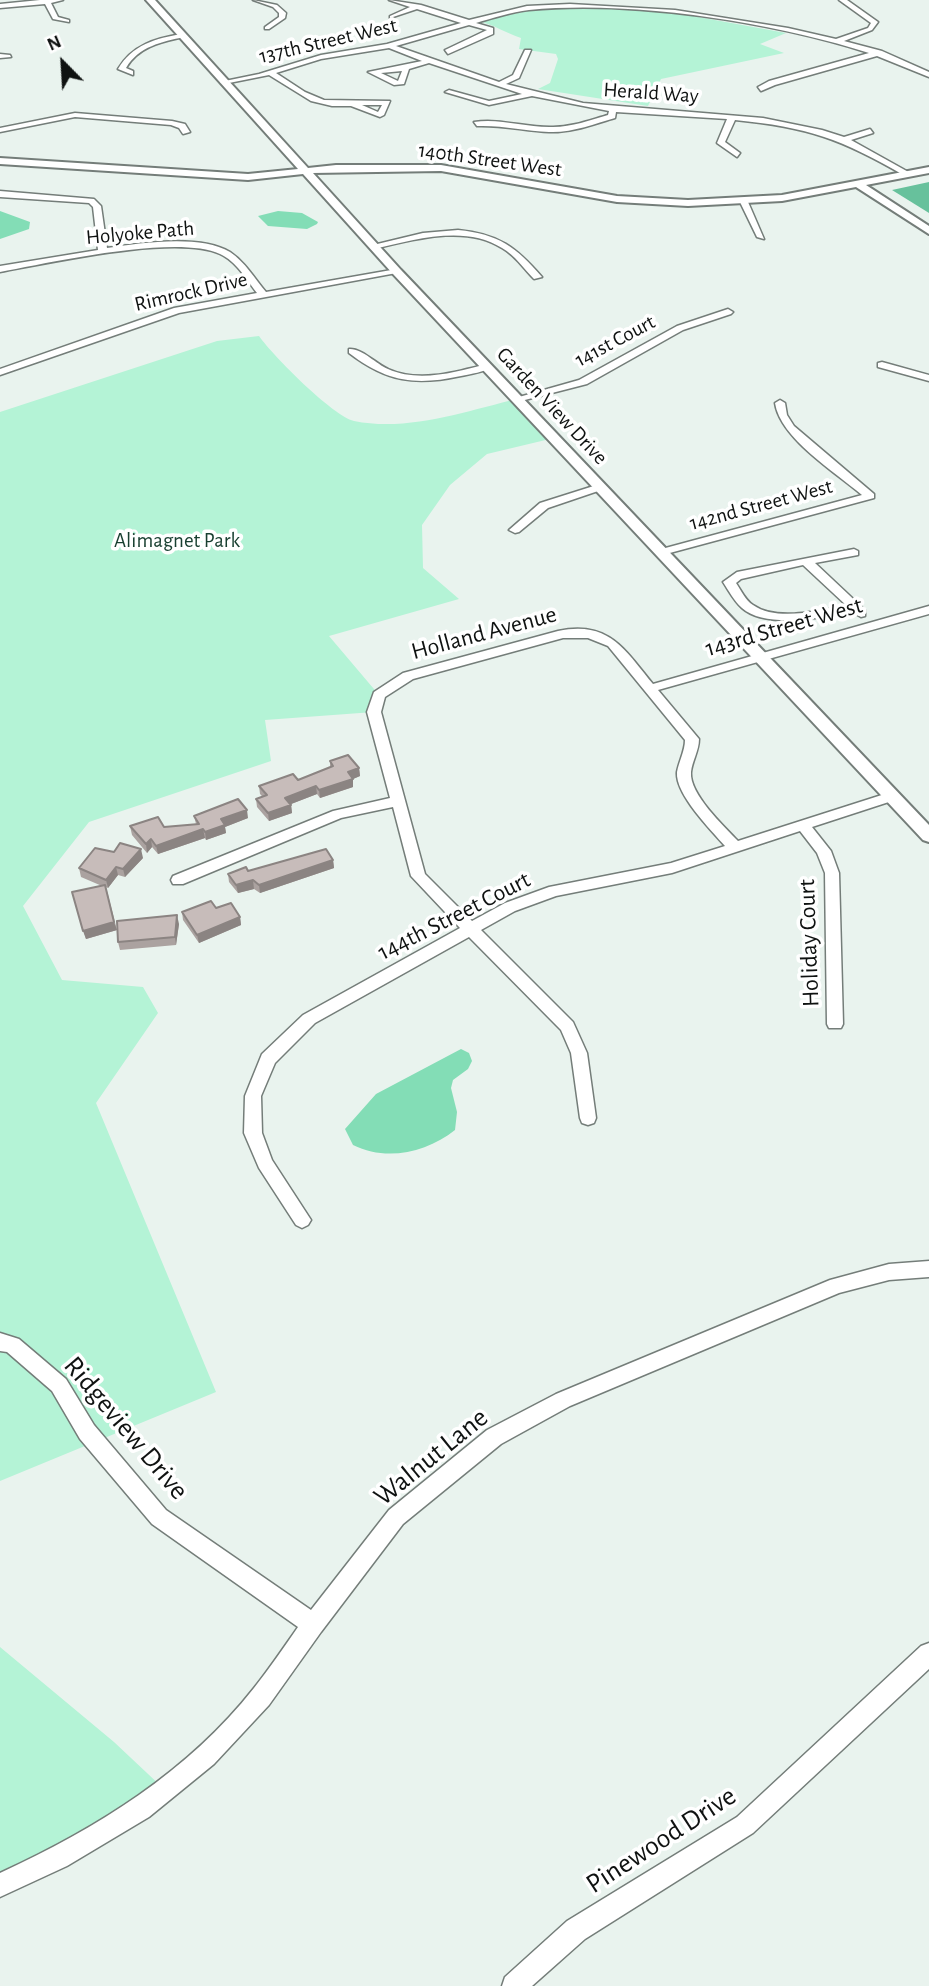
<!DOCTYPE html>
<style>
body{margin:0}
#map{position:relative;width:929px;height:1986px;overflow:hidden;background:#e9f3ee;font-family:"Alegreya Sans",sans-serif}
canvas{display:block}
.north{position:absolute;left:28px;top:28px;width:70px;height:70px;-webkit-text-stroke:5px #fff;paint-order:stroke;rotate:336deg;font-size:19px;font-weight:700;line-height:28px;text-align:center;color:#0f1211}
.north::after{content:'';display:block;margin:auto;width:24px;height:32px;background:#0f1211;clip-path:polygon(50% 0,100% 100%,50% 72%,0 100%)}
</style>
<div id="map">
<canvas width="929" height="1986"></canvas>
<div class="north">N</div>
</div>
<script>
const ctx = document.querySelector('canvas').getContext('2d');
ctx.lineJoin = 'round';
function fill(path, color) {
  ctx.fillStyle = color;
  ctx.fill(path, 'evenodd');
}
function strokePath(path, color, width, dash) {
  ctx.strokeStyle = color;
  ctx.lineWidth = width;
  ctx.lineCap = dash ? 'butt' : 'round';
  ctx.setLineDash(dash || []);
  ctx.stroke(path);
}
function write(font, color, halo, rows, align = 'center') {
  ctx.font = font + ' "Alegreya Sans",sans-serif';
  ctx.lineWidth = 7;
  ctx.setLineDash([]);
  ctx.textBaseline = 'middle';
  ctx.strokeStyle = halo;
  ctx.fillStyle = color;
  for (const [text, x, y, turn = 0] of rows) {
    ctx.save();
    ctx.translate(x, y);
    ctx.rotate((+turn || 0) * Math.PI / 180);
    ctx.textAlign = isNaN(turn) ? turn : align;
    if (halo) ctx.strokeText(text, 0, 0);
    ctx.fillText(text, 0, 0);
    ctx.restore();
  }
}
const green = new Path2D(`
 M601,7l70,5 115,21 -26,11 24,9 -123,26 -13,27 -110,-17 12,-6 8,-24 -2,-5 -37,-5 2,-11c-15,-5 -27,-13 -42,-17l63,-13z
 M259,336c14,20 74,80 95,85 54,11 112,-10 163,-22l37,39 -67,16 -37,31 -28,40 1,43 36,31 -130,37 50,59 -5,17 -109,8 6,41 -182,61 -66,84 39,74 81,7 15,26 -62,90 120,289 -216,89v-1069l217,-71z
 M0,1647l114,95 50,47 -164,96z`);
const forest = new Path2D(`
 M929,182v31l-37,-23z`);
const water = new Path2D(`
 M0,211l30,11 -1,7 -29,10z
 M278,211l24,2 16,9 -1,2 -10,5 -39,-3 -10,-10z
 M461,1049l8,4 3,8 -4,8 -15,11 -2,8 6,24 -2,18c-28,22 -68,32 -102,15l-8,-16 31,-35z`);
const minor = new Path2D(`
 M40,0h23l-12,3 7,14 11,3v2l-16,-3 -8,-15 -45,4v-4z
 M253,0l24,5 9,8 -1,5 -16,11h-4v-2l14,-10v-4l-6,-6z
 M389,0l32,5 48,15 58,-14 43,-2 105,6 113,18 48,11 32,-11 3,-5 -32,-23h8l31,22 -6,8 -28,11 38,10 47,21v5l-52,-21 -102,29 -14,6 -3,-4 11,-6 100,-28c-98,-31 -237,-53 -340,-43 -18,2 -36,8 -53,13l17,5v6l-45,20 -3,-4 42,-20 -18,-5 -73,21 103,36 14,-7 12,-25h6l-12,28 -13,6 77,19 180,15 59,12 22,7 26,-8 3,4 -22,7 61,34 -7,2c-63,-37 -98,-49 -170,-56l-10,22 15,11 -3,4 -20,-14 10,-24 -111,-7 -1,6c-21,6 -43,15 -66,14 -24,-1 -47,-7 -72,-6l-3,-4c27,-4 52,6 79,5 19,0 37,-7 55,-12l1,-4 -77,-15 -43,9 -44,-13 4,-2 40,11 33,-7 -93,-31 -20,6 -5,15 -10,1 -26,-13 54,-11 -33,-13 -68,11 -45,14 29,19 19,8 66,1 -6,14 -4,2 -29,-11h-19l-21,-5 -42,-26 -45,9 -4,-2 39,-8 62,-19 66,-11 74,-21 -44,-14 -27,9v-2l20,-9zM402,71l-4,10 -17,-8zM362,105h20l-4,7z
 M182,34l2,3c-22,5 -45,9 -58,31l7,3v4l-15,-6c14,-24 38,-31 64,-35z
 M0,54l10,1 1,2 -11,1z
 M75,113l97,8 13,3 5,8 -7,2 -4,-6 -8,-3 -96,-8 -75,15v-4z
 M0,191l94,8 7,7 6,42c33,-5 93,-14 123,4 15,10 25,27 36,40l131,-23 5,3 -223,41 -179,62v-6l174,-61 83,-15c-10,-13 -21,-32 -37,-39 -44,-20 -170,9 -220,18v-6l98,-16 -5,-43 -4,-4 -89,-6z
 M744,199l4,3 16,37 -7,-2 -17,-35z
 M458,230c41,4 58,17 84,47l-8,2c-10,-10 -19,-24 -32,-31 -37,-24 -89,-8 -129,1l-4,-3 54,-13z
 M728,309l5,3 -2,2 -48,16 -96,54 -70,18 -5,-3 67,-19 98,-54z
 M349,349c13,-1 27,15 39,20 31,14 68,3 99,-5l5,3c-8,5 -21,7 -31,9 -46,10 -74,6 -112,-23z
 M882,362l47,13v6l-51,-14v-4z
 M780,400l5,3 2,12 7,11 80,68v4l-208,56h-8v-4l204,-55c-27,-23 -82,-57 -87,-92z
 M600,484l6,3 -2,2 -56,19 -29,24 -4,1 -6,-3 31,-27z
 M854,549l4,2v4l-43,8 50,47v6l-4,1 -7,-4c-30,3 -87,17 -112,-5 -8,-7 -13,-17 -19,-26l14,-10zM803,565l44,41c-27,4 -70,16 -94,-1 -8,-5 -12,-15 -17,-22l5,-4z
 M929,606v8l-271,76 41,49c0,12 -7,22 -8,33 -2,22 33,54 47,69l150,-48 5,-2 7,5 -2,3 -86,28 19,24 8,22 4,151 -2,4h-12l-2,-4 -2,-151 -8,-20 -17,-22 -128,42 -116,23 -41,15 -34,19 92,92 14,31 9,65 -2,5 -6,2 -6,-2 -2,-5 -9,-65 -10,-23 -92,-93 -154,86 -40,40 -14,33 1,37 10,27 39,60 -3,5 -6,3 -6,-3 -37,-57 -15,-35 1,-37 17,-42 41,-39 157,-87 -49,-52 -18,-69 -52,11 -158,66h-10l-2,-4 2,-4 160,-65 57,-13 -23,-86 7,-20 29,-19 155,-42c51,-11 67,19 95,53zM563,638h25l20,8 77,94c0,11 -6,21 -8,32 -2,22 34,58 48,74l-54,17 -122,24 -44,16 -33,18 -47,-47 -44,-162 4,-15 28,-18z
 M929,1261v16l-40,3 -50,13 -269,113 -69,38 -98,80 -82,108 -52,73 -55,59 -65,53 -82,49 -67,31v-24c96,-44 188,-101 254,-185 16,-20 30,-41 44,-61l-146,-103 -72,-85 -28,-48 -45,-39 -7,-1v-18l19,6 47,40 28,46 72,85 145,100 78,-100 98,-80 69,-36 274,-114 59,-16z
 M929,1643v26l-176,164 -168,106 -53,47h-30l3,-9 62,-56 170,-104 184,-171z`);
const tertiary = new Path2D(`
 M146,0h9l153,168 28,-3h105l176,31 71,4 94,-5 147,-28v6l-63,12 63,41v8l-73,-47 -74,14 -94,5 -71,-4 -176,-31 -128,2 88,97 528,555v17l-6,-2 -530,-566 -90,-100 -55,6 -248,-16v-6l248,16 50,-5z`);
const wall = new Path2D(`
 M330,761l29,7 1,8 -7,3v8l-33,11 -3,-4 -26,10 1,9 -23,8 -12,-14 -1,-8 7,-2 -3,-3 -1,-8 39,-6 32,-13z
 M194,816l54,2 -23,9 1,6 -20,7 -1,-2 -47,16 -6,-7 -5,6 -15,-18 -2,-9 34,1 32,-3z
 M143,858l-18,19 -7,-2 -10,13 -2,-1 11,43 -31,9 -14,-47 30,-6 -21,-9 -2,-9z
 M333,860l1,8 -74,25 -6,-4 -16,4 -9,-11 -1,-8z
 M216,908l24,9 1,8 -42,18 -16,-23 -1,-8z
 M179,924l-3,21 -56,5 -2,-8z`);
const shadedWall = new Path2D(`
 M359,768l1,8 -7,3v8l-33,11 -1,-8 29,-18z
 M316,786l1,8 -31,12 -1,-8z
 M291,805l1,8 -23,8 -1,-8z
 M247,810l1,8 -23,9 1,6 -20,7 -1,-8 16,-13z
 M203,829l2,9 -47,16 -2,-8z
 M151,839l1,8 -5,6 -1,-9z
 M141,849l2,9 -18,19 -2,-8z
 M333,860l1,8 -74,25 -1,-8z
 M116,867l2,8 -10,13 -2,-8z
 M253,880l1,9 -16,4 -2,-8z
 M177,915l2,9 -3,21 -1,-8z
 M240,917l1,8 -42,18 -2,-8z
 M114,922l3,8 -31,9 -3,-8z`);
const building = new Path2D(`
 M348,755l11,13 -11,4 5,7 -34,11 -3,-4 -31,12 6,7 -23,8 -12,-14 11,-4 -8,-9 34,-12 5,6 35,-14 -3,-5z
 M238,799l9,11 -26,9 4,6 -20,7 -2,-3 -47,17 -5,-7 -5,5 -16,-18 28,-9 6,10 35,-3 -5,-8z
 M120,843l21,6 -18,20 -7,-2 -10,13 -27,-12 16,-20 19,4z
 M326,849l7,11 -74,25 -6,-5 -17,5 -8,-11 18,-7 2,4z
 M105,885l9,37 -31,9 -11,-39z
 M211,901l5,7 15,-5 9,14 -43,18 -15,-23z
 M177,915l-2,22 -57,5 -1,-21z`);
const farStreetnames = [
 ["137th Street West",328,41,-13],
 ["Herald Way",651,93,4],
 ["140th Street West",490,160,8],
 ["Holyoke Path",140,233,-5],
 ["Rimrock Drive",191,292,-13],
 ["141st Court",615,341,-28],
 ["Garden View Drive",552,406,47],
 ["142nd Street West",761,505,-15]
];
const farParknames = [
 ["Alimagnet Park",177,541]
];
const streetNames = [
 ["143rd Street West",784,627,-16],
 ["Holland Avenue",484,633,-15],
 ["144th Street Court",454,916,-27],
 ["Holiday Court",809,943,-92]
];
const nearStreetnames = [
 ["Ridgeview Drive",126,1428,50],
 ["Walnut Lane",431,1457,-39],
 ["Pinewood Drive",661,1840,-33]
];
fill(green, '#b4f3d6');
fill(forest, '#67c19c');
fill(water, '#83ddb6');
strokePath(minor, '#747d79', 3);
strokePath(tertiary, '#747d79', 4);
fill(minor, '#fff');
fill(tertiary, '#fff');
fill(wall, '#aba2a0');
fill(shadedWall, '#8b8482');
fill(building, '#c7bcba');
strokePath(building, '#8b8482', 2);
write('21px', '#0f1211', '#fff', farStreetnames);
write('21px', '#183f30', '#fff', farParknames);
write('24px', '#0f1211', '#fff', streetNames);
write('28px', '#0f1211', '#fff', nearStreetnames);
</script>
